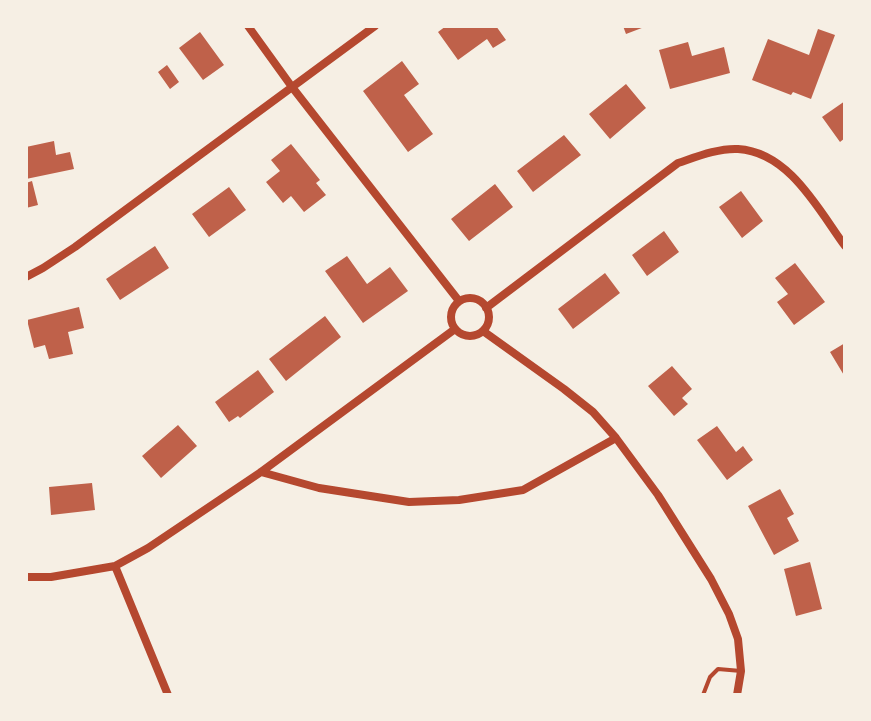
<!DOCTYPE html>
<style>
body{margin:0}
#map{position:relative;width:871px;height:721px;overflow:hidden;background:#f6efe4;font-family:"PT Sans Narrow",sans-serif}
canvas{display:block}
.frame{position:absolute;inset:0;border:28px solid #f6efe4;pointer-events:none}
</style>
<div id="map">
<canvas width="871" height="721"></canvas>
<div class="frame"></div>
</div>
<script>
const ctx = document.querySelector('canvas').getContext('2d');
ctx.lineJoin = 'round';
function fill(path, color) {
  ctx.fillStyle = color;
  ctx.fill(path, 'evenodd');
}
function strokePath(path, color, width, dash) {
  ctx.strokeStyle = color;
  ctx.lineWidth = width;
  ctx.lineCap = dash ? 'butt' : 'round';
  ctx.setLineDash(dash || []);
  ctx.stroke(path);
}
const building = new Path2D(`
 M446,26h50l10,14 -13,8 -6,-9 -29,21 -20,-28z
 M623,26h24l-21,8z
 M818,29l17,6 -24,64 -18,-7 -2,3 -39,-15 16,-41 41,16z
 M200,32l24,33 -21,15 -24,-32z
 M688,42l4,14 32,-9 6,26 -60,16 -11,-39z
 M402,61l17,23 -15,11 29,39 -25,18 -45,-61z
 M167,65l12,17 -9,7 -12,-17z
 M626,84l20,24 -36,31 -21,-25z
 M845,101v37l-5,4 -18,-25z
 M564,135l17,20 -48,37 -16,-21z
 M54,141l2,14 14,-3 4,17 -48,10v-32z
 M291,144l29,36 -4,3 10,12 -22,17 -13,-16 -8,7 -17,-21 14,-11 -9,-11z
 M32,181l6,24 -12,3v-25z
 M495,184l18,23 -44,34 -18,-22z
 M229,187l17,23 -37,27 -17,-23z
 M741,191l22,30 -21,17 -23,-31z
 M664,231l15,21 -32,24 -15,-21z
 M155,246l14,22 -49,32 -14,-21z
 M347,256l20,28 23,-17 18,24 -45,32 -38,-52z
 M795,263l30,39 -31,23 -17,-23 11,-8 -13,-16z
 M605,273l15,20 -47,36 -15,-20z
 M79,307l5,21 -16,4 5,22 -24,5 -4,-14 -11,3 -7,-28z
 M325,316l16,21 -55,44 -17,-22z
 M845,343v34l-15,-25z
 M672,366l20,23 -10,9 6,6 -14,12 -26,-30z
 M258,370l16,22 -34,26 -2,-2 -9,6 -14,-20z
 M178,425l19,21 -36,32 -19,-22z
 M717,426l19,26 7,-6 10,14 -26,20 -30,-40z
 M92,483l3,27 -44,5 -2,-28z
 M780,489l14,25 -7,4 12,23 -25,14 -26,-49z
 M810,562l12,47 -26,7 -12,-47z`);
const service = new Path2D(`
 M703,695l7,-18 8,-8 23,2`);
const minor = new Path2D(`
 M248,26l44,61 167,214
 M26,277l17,-9 32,-21 300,-221
 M451 317a19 19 0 1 1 38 0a19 19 0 1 1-38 0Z
 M486,308l192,-145c18,-6 40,-15 60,-14 51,3 80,60 107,97
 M483,331l81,58 29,23 23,26 42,57 53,84 18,35 9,25 3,32 -4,24
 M261,472l58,16 90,14 50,-2 64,-10 93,-52
 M115,566l53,129
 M26,577h25l64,-11 33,-18 113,-76 194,-143`);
fill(building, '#bf614a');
strokePath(service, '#b5482f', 4);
strokePath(minor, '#b5482f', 8);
</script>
